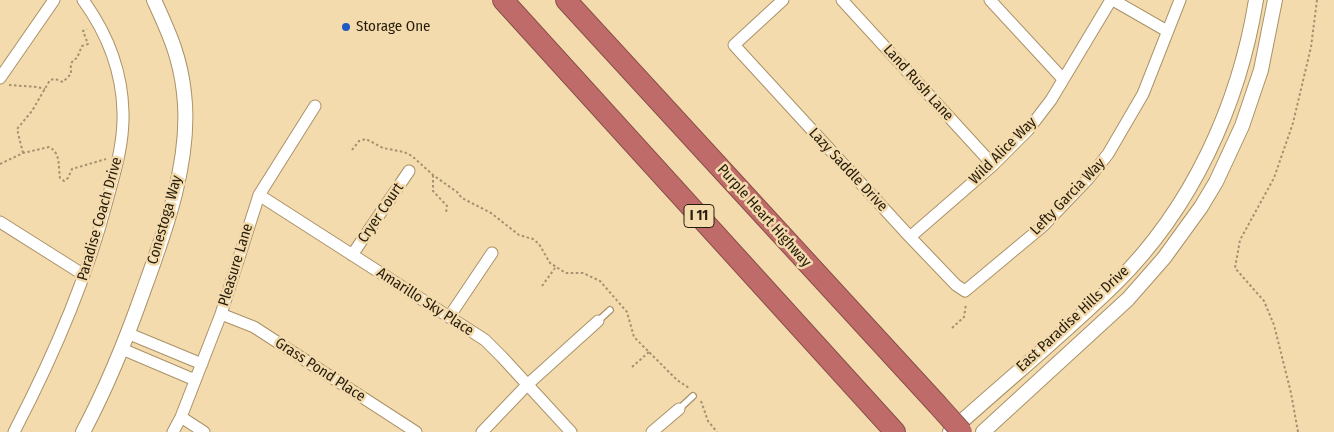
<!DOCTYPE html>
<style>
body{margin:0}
canvas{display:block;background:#f4dbae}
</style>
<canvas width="1334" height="432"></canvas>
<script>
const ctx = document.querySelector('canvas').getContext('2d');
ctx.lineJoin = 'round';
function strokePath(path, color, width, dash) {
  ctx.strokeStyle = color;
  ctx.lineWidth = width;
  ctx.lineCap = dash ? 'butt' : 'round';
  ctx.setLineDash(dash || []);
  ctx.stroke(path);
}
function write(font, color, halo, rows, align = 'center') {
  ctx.font = font + ' "Fira Sans Condensed",sans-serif';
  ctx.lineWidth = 5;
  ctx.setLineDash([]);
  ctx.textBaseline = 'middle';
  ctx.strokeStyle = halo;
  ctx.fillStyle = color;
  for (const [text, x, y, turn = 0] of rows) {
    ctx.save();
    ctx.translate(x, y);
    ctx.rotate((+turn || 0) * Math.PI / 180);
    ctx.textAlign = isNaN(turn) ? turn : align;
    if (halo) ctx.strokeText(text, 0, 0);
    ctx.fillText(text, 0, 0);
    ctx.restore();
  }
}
const path = new Path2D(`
 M9,85l28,2 8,2
 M352,150l7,-9 7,-2 17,9 21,4 8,4 21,19 24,17 5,6 29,15 28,22 14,4 6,5 11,19 11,7 5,3h17l17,8 27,31 7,25 43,43 12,8
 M23,153l-6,-24 15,-18 18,-31 5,-1 8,3 8,-8c0,-8 -2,-12 6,-16l5,-12 6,-2 -5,-13 4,-2
 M0,164l23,-11 26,-6c12,6 9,19 11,31l4,3 4,-3 4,-9 34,-10
 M433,175v16l14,15 -1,7
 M542,286l13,-18
 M952,328l12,-11 2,-13
 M632,367l17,-15
 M701,401l7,20 9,11
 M1298,432l-7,-39 -17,-68 -10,-24 -29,-33 5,-28 34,-62 19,-55 18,-76 6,-47`);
const service = new Path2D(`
 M598,321l12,-11
 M679,409l14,-13`);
const minor = new Path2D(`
 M783,0l-49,45 176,192 46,48 9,6 78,-65 45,-47 20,-25 35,-60 37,-94
 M842,0l151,165
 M990,0l73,79
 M1113,0l54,31
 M0,78l54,-78
 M259,195l226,145 17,17 69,75
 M0,222l84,53
 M910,237l83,-72 35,-35 23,-30 60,-100
 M352,255l57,-84
 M221,314l33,13 162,105
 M449,317l43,-64
 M127,333l75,31
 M122,349l73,31
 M181,417l23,15
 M14,432c38,-73 72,-150 93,-231 8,-29 17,-58 16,-89 -1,-41 -16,-79 -40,-112
 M173,432l8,-15 40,-103 38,-119 56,-89
 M482,432l45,-47 71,-64
 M652,432l27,-23`);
const tertiary = new Path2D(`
 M83,432c24,-45 43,-92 60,-140 22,-60 49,-133 41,-199 -4,-37 -15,-60 -30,-93
 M950,432c55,-50 113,-97 166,-149 76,-75 123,-178 140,-283
 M983,432l145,-133 36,-41 37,-51 15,-25 26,-56 19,-56 14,-70`);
const motorway = new Path2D(`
 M503,0l392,432
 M566,0l370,403`);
const motorwayBridge = new Path2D(`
 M936,403l26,29`);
const markers = [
 [346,27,5,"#2059c5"]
];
const shields = [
 [699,216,30]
];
const shieldNames = [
 ["I 11",699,216]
];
const poiNames = [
 ["Storage One",356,27]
];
const streetNames = [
 ["Land Rush Lane",918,83,48],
 ["Wild Alice Way",1003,151,-45],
 ["Lazy Saddle Drive",848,170,47],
 ["Lefty Garcia Way",1068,197,-46],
 ["Cryer Court",381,213,-56],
 ["Purple Heart Highway",764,216,48],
 ["Paradise Coach Drive",100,219,-74],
 ["Conestoga Way",165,220,-74],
 ["Pleasure Lane",236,265,-73],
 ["Amarillo Sky Place",425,302,33],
 ["East Paradise Hills Drive",1073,319,-43],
 ["Grass Pond Place",320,370,33]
];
strokePath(service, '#aa9268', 8);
strokePath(minor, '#aa9268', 13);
strokePath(tertiary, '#aa9268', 16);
strokePath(motorway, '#894f48', 22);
strokePath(path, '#a4916f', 2, [2.5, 2.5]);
strokePath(service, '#fff', 5.5);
strokePath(minor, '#fff', 11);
strokePath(tertiary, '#fff', 14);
strokePath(motorway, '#bf6b6a', 20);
strokePath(motorwayBridge, '#894f48', 22, []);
strokePath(motorwayBridge, '#bf6b6a', 20);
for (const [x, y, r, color] of markers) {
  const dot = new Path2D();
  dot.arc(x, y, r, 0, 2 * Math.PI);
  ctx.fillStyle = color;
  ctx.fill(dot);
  strokePath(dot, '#f4dbae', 2);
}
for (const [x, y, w] of shields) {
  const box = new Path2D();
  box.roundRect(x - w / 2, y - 11.5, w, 23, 4);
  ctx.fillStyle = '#f4dbae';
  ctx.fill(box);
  strokePath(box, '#251c0a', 1);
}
write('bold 14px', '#251c0a', null, shieldNames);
write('15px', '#251c0a', '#f4dbae', poiNames, 'left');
write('15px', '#251c0a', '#f4dbae', streetNames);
</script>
